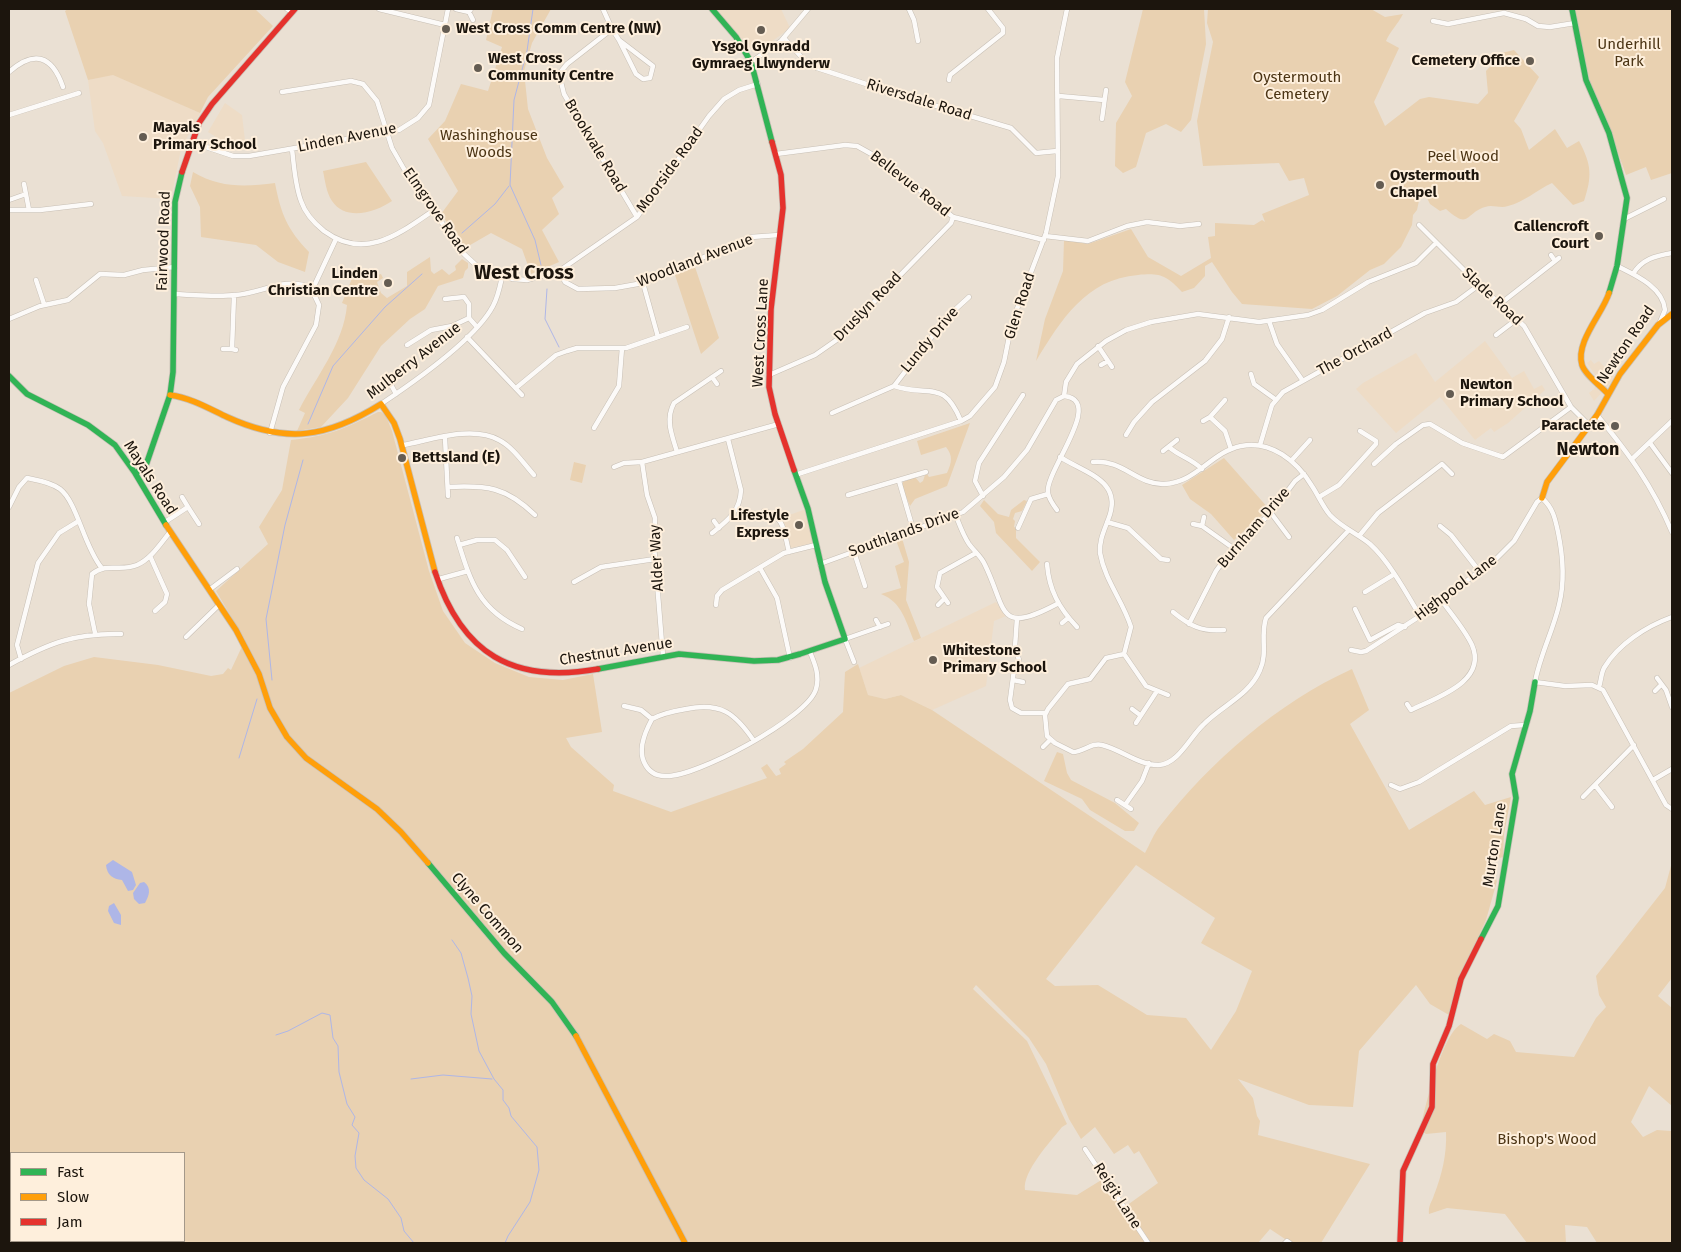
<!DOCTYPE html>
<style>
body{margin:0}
#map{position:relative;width:1681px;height:1252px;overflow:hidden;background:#eae0d3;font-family:"Fira Sans",sans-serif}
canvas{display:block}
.frame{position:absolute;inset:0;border:10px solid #1c150d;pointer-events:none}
.legend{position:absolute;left:10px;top:1152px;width:175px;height:90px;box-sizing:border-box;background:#feefdc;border:1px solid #a49889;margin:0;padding:6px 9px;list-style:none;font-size:15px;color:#1c150d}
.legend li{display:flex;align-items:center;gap:10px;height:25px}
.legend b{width:25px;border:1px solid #a49889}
</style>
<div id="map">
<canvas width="1681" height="1252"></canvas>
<div class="frame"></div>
<ul class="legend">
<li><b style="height:6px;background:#30b455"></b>Fast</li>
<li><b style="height:6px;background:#ff9f0a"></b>Slow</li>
<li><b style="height:6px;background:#e5322d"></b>Jam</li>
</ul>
</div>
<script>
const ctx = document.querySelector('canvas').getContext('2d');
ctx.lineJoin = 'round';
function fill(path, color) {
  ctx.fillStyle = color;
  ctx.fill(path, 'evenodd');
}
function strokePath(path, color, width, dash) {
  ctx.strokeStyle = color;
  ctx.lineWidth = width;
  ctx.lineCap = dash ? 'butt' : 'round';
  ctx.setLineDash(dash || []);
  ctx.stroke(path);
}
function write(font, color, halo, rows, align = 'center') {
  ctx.font = font + ' "Fira Sans",sans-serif';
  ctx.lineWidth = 4;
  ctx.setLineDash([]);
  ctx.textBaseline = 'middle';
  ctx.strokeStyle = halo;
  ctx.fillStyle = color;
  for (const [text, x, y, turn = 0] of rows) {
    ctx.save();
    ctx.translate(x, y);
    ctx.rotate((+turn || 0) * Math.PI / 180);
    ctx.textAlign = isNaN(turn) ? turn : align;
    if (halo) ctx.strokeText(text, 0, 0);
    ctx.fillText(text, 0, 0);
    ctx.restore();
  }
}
const built = new Path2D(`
 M715,9h66l9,19 -31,23 -7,-1z
 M113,74l87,39 -19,36 -10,50 -49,-3 -19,-53 -8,-12 -7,-51z
 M225,103l17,12 4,34h-15l-9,-3 2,-4 -16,-10z
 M1485,341l27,37 12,-7 10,18 8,-4 3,5 -37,33 -14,9 -3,-4 -16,12 -35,-43 -44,36 -40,-44 7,-6 53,-30 19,29z
 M1591,360l3,4 5,-3 16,17 -21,23 -5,-8 5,-4 4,-10 -11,-16z
 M806,509l7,34 -23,5 -9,-30z
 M996,602l10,14 -12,5 -8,65 -54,24 -31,-15 -16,4 -17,-4 -9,-27z`);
const green = new Path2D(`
 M68,9h187l18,17 -65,71 -8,16 -87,-38 -25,5 -23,-69z
 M493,9h58l-19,34 -8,28 4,38 19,49 17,29 -12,11 7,16 -17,16 17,32 -28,12 -9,-25 -31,-16 -26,15 -24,-34 17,-23 -30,-52 17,-18 16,-37 27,7 14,-44 -16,-7z
 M1143,9h61l2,35 -15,76 -10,12 -15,-8 -20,9 -10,34 -13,6 -8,-7 1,-43 16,-27 -7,-14z
 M1208,9h163l14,8 18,-3c-5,10 -12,16 -17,27l13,7 -25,54 11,24 35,-27 9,-2 49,7 10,-11 -2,-22 10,-11 2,-6 16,-4 25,27 -25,44 7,8 8,21 26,-21 12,19 12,-7c13,24 13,36 5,60l-11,4 -21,-22c-15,7 -28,19 -44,23 -8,3 -15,-2 -23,1 -21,7 -15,23 -39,2l-6,2 -10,-7 -3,-6 -7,-2 -3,14 -4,5 -1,10 -11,22 -17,17 -14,6 -33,26 -25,13 -70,-5 -10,-12 -20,-30 -7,4v10l-11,12 -12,4c-16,-17 -22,-19 -44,-17 -52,4 -77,45 -102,86l9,-42 18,-48 1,-31 24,4 43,-15 17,28 33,19 30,-18 -3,-21 7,-1v-13l39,2 8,-5 3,2 -3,-8 47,-19 -5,-17 -15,3 -10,-18 -76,3 -6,-45 16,-79 -6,-19z
 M1573,9h99v164l-21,7 -5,-13 -20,8 -20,-56 -14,-29z
 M366,162l26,39c-16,11 -46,21 -60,0 -6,-9 -7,-21 -9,-30z
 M193,172c27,16 52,15 82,11 6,31 12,46 34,69l-4,20 -27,-10 -22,-17 -55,-8 -1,-30 -10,-21z
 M430,257l1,14 3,3 8,-5 7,6 7,-5 -1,-4 7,-7 6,4v5l-3,3 -2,7 -25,8 -13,23 -15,10 -29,27 -33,52 -27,29 -24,4 8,-18 -6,-3c17,-33 45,-67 48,-105l-5,-2 13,-32 18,5 8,-2 2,4 -6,4 4,11 6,5 20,-12v-14z
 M695,267l24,71 -18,16 -26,-79z
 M378,412h3l5,4 6,15 37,140 14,40 22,32 30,20 34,14 34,3 30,-6 9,58 -36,6 5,9 43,38 -1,6 58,21 96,-34 -6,-10 6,-4 9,12 5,-2 -2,-5 7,-5 -2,-2 19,-13 40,-37 2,-40 13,-8 10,31 17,4 16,-4 31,15 213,143c5,-9 9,-20 15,-27 51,-65 117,-123 192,-157l17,41 -19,14 59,106 65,-39 11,14 26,-8 -7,37 -1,23 -16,5 10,19 -11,39 -27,59 -10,36 -19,-11 -14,-19 -57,66 -6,56 -44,-2 -71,-26 15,19 4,18 3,5 -2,14 112,29 -49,79h-30l-21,-14 -12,14h-107l-25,-37 32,-23 -19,-32 -5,3 -6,-9 -14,9 -19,-27 -14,12 -12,-20 -23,-55 -17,-26 -53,-53 -3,4 54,52 40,83 -5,3c-11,14 -40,45 -37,63l52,5 26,-16 43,64h-1137v-550l55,-27 30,-9 64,8 53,11 12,-2 5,-6 3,2 14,-30 -29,-49 52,-47 -9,-17 23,-37 9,-50c38,-4 53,-11 87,-28zM1136,865l79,53 -14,25 51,28 -16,40 -25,39 -25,-32 -39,-3 -49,-30 -43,1 -9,-7zM11,1153h173v88h-173z
 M970,423l-23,63 -32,13 -5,7 -8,-19 1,-5 12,-5 5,6 3,-2 2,-6 2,-1 2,3 18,-4c5,-11 6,-17 -1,-26l-25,8 -4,-14z
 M1224,458l45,51 -35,31 -23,-26 -21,-15 -8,-14z
 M574,462l12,3 -4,18 -12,-3z
 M984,500l14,14 11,3 2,-7 13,-10 3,1 -5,10 -7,2 -2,6 2,2 -1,6 2,1v10l24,24 -8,9 -36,-38 -2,-11 -14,-16z
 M902,538l7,24 -3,38 15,38 -7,3c-8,-19 -12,-39 -33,-47l20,-6 -6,-22 9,-4 -8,-22z
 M1057,752l6,2 4,19 4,7 44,23 24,20 -5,8h-9l-35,-21 -8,-11 -38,-18z
 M1672,862v116l-14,18 14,12v98l-23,-20 -18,36 12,15 14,-7 14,1 1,2v110h-75l-10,-16 -22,-2 1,18h-39l-22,-29 -58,-6 -18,6c-1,-9 3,-12 5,-19 8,-20 13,-41 12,-63l-20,2 -6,-5c6,-23 21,-93 41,-105l26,15 7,-5 16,7 6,11 58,5 22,-39 10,-11 -7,-12 -3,-19 69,-88z`);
const water = new Path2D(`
 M113,860l19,12 4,13 -3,5 -5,1 -6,-11c-9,-1 -15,-5 -16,-15z
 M144,882c8,6 5,14 1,21l-6,1 -5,-5 -1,-6 7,-10z
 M114,903l7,12v10l-7,-2 -6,-12 1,-5z`);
const stream = new Path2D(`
 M533,9l-6,42 -13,49 -4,85 25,55 6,25
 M462,233l33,-29 14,-18
 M547,289l-2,30 14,28
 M308,424l25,-58 52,-59 37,-33
 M272,680l-6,-61 19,-94 18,-65
 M239,758l18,-59
 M452,940l9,13 7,25 4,18 -1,18 8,37 15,28 9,11v10l6,8 2,8 26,31 2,23 -9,32 -22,34 -3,7
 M276,1035l12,-4 34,-18 8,2 3,23 5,8 1,26 8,32 8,13 -3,8 7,8 -4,23 1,12 8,12 24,19 13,19 3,13 10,12
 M411,1079l32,-4 49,4`);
const street = new Path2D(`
 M287,9l5,3
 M379,9l66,16
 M456,9l13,3 2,-3
 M603,9l9,20 -45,35 -8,10 5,20 73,123
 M909,9l5,11 4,21
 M469,12l4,8
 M1433,21l15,3 56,-11 22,6 12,7 12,1 25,-4
 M612,29l7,11 34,26 -3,12 -7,1 -7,-5 -17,-34
 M784,38l22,24 11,6 89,29 105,31 25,25 21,-2
 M751,62l30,-21 27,-32
 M9,72c25,-22 43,-17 54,15
 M949,80l1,-5 53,-42v-5l-15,-19
 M282,92l69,-11 12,3 14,17 15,47 12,21 60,85 13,12 16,7 20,6 14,1 32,-9 78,-54 72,-101 15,-17 15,-9 19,-6
 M1059,96l45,4
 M9,115l70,-22
 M1102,119l4,-29
 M191,142l42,14h16l150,-26 19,-12 11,-13 19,-96
 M292,149c2,17 3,36 9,52 4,12 13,22 23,30 41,30 75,3 110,-21
 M776,154l69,-9 12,1 27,15 69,56 91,23
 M24,184l5,26
 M9,200l17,-6
 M9,210h31l51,-6
 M1626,218l38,-19
 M1419,225l60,60 45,41 47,81 18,18
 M1045,236l43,5 39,-15 20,-4 33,4 19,-2
 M1551,255l4,6
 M1617,266c18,9 46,21 48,44l-5,12
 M559,271l6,11 13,7 37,-1 28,-5 108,-46 28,-2
 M1633,274c9,-15 22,-18 39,-21
 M36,280l8,24
 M643,283l15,54
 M311,288l4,-4 21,-45
 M174,294c21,1 42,3 62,1 26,-2 50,-19 75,-7l8,17 -3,20 -33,62 -13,46
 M234,295l-2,54 4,1
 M445,299l19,-2 5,7v14l8,9
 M1500,304l59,-46
 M9,319l31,-13 28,-6 32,-26 24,1 19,-5 32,-3
 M1269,321l8,23 26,37
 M1496,335l21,-16
 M467,337l55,58
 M407,345l24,-15 21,-4 17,-8
 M1098,346l14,21
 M223,349h9
 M1101,365l7,-4
 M1251,374l3,10 21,15
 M769,375l46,-20 23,-16 113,-116 2,-6
 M712,377l5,7
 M389,381l7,13
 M386,383l8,-5
 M894,386c36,12 49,-8 67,35
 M516,388l40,-33 11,-4 10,-3h49l61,-21
 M381,404c33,-22 94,-64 112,-98 5,-9 7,-20 9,-29
 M832,413l62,-27 53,-69 22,-20
 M1597,415c32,39 55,70 75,117
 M1210,417l15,14 6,18
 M1203,421l7,-4 15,-17
 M594,428l25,-42 3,-38
 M1126,435l8,-13 18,-20 53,-41 17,-22 7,-22
 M445,438l3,58
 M1650,443l22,30
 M403,445c28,-5 69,-20 96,-5 14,7 25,24 35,35
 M1260,445l12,-40 11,-13 142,-79 31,-11 23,-17
 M1169,447c10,9 23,12 33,22
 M1163,451l14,-11
 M677,452c-5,-17 -12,-32 -3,-49l47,-32
 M1060,457c27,17 64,24 48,63 -4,11 -9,21 -8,33 5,28 23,48 31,74l-7,27 22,32 22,9
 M1632,459l40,-38
 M1291,461l19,-21
 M1093,462c30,-3 44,23 71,22 32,-1 47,-32 77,-38 30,-6 56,15 71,40 6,9 11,21 18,29 11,12 28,19 40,29 19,17 37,50 50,72
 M1374,464l22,-20 27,-19 7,-1 32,19 41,14 68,-50
 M614,467l10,-4 18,-1
 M798,474l163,-53 9,-5 25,-29 9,-25 8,-40 34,-89 12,-57 -1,-118 10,-49
 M899,481l14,48
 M448,487c39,-2 58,0 87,28
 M848,495l78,-23
 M983,496l-8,-15 4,-18 44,-68
 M182,497l6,10
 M1319,497l20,-12 37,-41v-3l-16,-10
 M9,507l10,-20 8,-9c10,2 24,4 33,11 17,13 24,57 41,78
 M1057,510c-3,-4 -8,-11 -9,-17 -4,-21 58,-93 16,-97
 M764,511c21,5 20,22 25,41
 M1271,513l18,24
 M956,516c4,10 7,19 13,28 5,7 13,13 16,21 22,45 12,71 72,39
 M714,521l5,7
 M165,522l23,-15 11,17
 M1107,522l21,6 33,31 7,1
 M1193,524l9,2 31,22
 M1202,526l2,-9
 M1440,526l11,9 29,37
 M1018,528l13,-29 17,-5
 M712,533c15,-12 28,-21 29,-43l-13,-51
 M1359,536l19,-23 64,-49 10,10
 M457,538c13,42 21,72 65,91
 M459,545l18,-5h18l12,10 18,27
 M854,552l11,34
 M150,556l17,38 -2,8 -10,9
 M820,564l143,-52 41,-35 23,-27 29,-50 8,-4 2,-14 11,-18 29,-23 20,-11 25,-8 47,-8 61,8 49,-7 14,-5 46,-28 48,-19 20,-20
 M1047,564c2,26 12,44 30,63
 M760,568l17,30 13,60
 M439,579l29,-8
 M574,582l27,-15 54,-8
 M209,590l28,-21
 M1365,592l28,-17
 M948,603l-11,-16 3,-14 36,-20
 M716,605l1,-9 5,-6 62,-37 32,-8
 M938,605l6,-6
 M1355,609l15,31 28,-15 7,2
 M1173,612c17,14 29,20 51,18
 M1017,618l-2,29 4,13
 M876,620l4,7
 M1062,623l6,-5
 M1189,624l27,-53 17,-23 38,-35 24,-32 9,-7
 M95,633l-6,-29 3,-30c15,-12 28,-2 45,-9 14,-6 24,-22 33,-33
 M186,637l33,-32
 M1351,650l10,2 5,-1 54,-35 77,-58 17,-17 23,-39 5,-4c11,10 13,20 16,34 5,24 7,49 1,73 -6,26 -19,50 -24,77l30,4 27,-1 11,5 63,115 6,4
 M1124,654l-18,4 -16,21 -22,5 -20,25 -3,6 2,21 8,7 18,9c10,0 19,-10 29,-7 18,4 38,21 57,20 19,-1 31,-28 44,-40 18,-19 46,-29 57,-55 8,-17 0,-34 6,-52l83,-88
 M663,656l-9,-110 1,-28 -8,-23 -5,-33 137,-38
 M21,659l-4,-14 21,-82 21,-30 18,-11
 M854,662l-9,-23 43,-15
 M9,665c40,-22 66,-32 112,-31
 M1014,670l-4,30 2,8 9,5h25
 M1657,678l9,12 6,17
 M1013,680l10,2
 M1599,687c2,-6 2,-13 5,-19 14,-24 43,-42 68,-51
 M1655,691l6,-6
 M1407,704l4,6c24,-12 77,-28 61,-65 -7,-15 -20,-30 -30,-44
 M624,706l17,4 11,9c11,-6 22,-8 34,-10 35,-7 49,4 68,32
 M1132,709l8,6
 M652,719c-6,11 -14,30 -8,43 4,9 11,14 21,14 30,2 143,-58 151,-87 4,-13 -1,-25 -6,-37
 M1136,723l21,-32
 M1043,747l7,-7
 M1653,780l19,-11
 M1391,785l9,4 19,-7 92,-56 14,-1
 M1595,785l17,22
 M1583,797l51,-52
 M1117,800l14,9
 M1125,805l17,-24 7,-18
 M1085,1149l63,94
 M1285,1243l2,-2 3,2`);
const fast = new Path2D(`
 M712,9l24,28 15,25 21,80
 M1572,9l14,71 23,53 18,65 -10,68 -8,27
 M9,376l18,18 61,31 27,20 20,28 31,52
 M135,473l10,-5 25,-73 3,-23 2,-170 7,-30
 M598,669l81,-15 75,7 24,-1 22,-6 45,-15 -20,-57 -17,-73 -14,-39
 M428,863l76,90 48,49 24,34
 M1481,939l17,-33 18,-108 -4,-24 18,-63 5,-29`);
const slow = new Path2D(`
 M1608,394c-7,-8 -23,-19 -26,-29 -7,-23 21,-52 27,-72
 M170,395c21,3 38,13 57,22 59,27 100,21 154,-13l13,19 6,16 35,133
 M1542,498l5,-16 50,-67 23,-41 38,-49 14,-11
 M166,525l70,105 23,44 11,34 17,29 19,21 71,51 24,23 27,31
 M576,1036l109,207`);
const jam = new Path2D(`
 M772,142l9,33 2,33 -12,101 -2,78 6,27 19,56
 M182,172l17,-49 13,-19 83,-95
 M435,572c27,82 78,112 163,97
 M1400,1243l3,-72 29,-64 1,-43 16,-38 12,-47 20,-40`);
const markers = [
 [446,29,5,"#645c52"],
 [761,30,5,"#645c52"],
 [1530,61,5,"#645c52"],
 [478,68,5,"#645c52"],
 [143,137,5,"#645c52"],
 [1380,185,5,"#645c52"],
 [1599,236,5,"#645c52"],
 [388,283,5,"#645c52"],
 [1450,394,5,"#645c52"],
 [1615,426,5,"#645c52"],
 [402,458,5,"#645c52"],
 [799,525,5,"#645c52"],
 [933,660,5,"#645c52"]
];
const poiNames = [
 ["West Cross Comm Centre (NW)",456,29],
 ["Ysgol Gynradd",761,47,"center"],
 ["Gymraeg Llwynderw",761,64,"center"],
 ["West Cross",488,59],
 ["Community Centre",488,76],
 ["Cemetery Office",1520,61,"right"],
 ["Mayals",153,128],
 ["Primary School",153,145],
 ["Oystermouth",1390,176],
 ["Chapel",1390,193],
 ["Callencroft",1589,227,"right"],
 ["Court",1589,244,"right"],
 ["Linden",378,274,"right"],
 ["Christian Centre",378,291,"right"],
 ["Newton",1460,385],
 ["Primary School",1460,402],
 ["Paraclete",1605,426,"right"],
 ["Bettsland (E)",412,458],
 ["Lifestyle",789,516,"right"],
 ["Express",789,533,"right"],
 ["Whitestone",943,651],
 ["Primary School",943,668]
];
const parkNames = [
 ["Underhill",1629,45],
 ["Park",1629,62],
 ["Oystermouth",1297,78],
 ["Cemetery",1297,95],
 ["Washinghouse",489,136],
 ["Woods",489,153],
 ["Peel Wood",1463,157],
 ["Bishop's Wood",1547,1140]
];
const streetNames = [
 ["Riversdale Road",919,100,17],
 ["Linden Avenue",347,138,-11],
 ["Brookvale Road",595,146,59],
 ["Moorside Road",670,170,-54],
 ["Bellevue Road",910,184,38],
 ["Elmgrove Road",435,211,55],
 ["Fairwood Road",164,241,-88],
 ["Woodland Avenue",695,261,-21],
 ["Slade Road",1492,297,43],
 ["Glen Road",1020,306,-72],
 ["Druslyn Road",868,307,-46],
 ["West Cross Lane",761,333,-87],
 ["Lundy Drive",930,340,-50],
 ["Newton Road",1626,345,-56],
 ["The Orchard",1355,352,-29],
 ["Mulberry Avenue",414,361,-38],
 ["Mayals Road",150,478,57],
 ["Burnham Drive",1254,528,-49],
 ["Southlands Drive",904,533,-20],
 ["Alder Way",657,558,-93],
 ["Highpool Lane",1456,588,-37],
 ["Chestnut Avenue",616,652,-9],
 ["Murton Lane",1495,845,-81],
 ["Clyne Common",487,913,49],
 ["Reigit Lane",1117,1196,57]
];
const quarterNames = [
 ["Newton",1588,450]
];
const districtNames = [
 ["West Cross",524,273]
];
fill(built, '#eedcc6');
fill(green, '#e9d1b1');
fill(water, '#aeb6e7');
strokePath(stream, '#aeb6e7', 1);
strokePath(street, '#c7bfb5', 5.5);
strokePath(fast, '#c7bfb5', 7);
strokePath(slow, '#c7bfb5', 7);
strokePath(jam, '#c7bfb5', 7);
strokePath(street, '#fcfaf8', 4.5);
strokePath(fast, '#30b455', 5.5);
strokePath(slow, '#ff9f0a', 5.5);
strokePath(jam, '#e5322d', 5.5);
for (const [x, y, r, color] of markers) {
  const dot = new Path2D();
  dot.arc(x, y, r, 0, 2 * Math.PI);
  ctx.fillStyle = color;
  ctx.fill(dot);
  strokePath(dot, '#feefdc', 2);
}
write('bold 15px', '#1c150d', '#feefdc', poiNames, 'left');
write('15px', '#4b3414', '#feefdc', parkNames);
write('15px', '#1c150d', '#feefdc', streetNames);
write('bold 18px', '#1c150d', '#feefdc', quarterNames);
write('bold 20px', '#1c150d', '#feefdc', districtNames);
</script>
